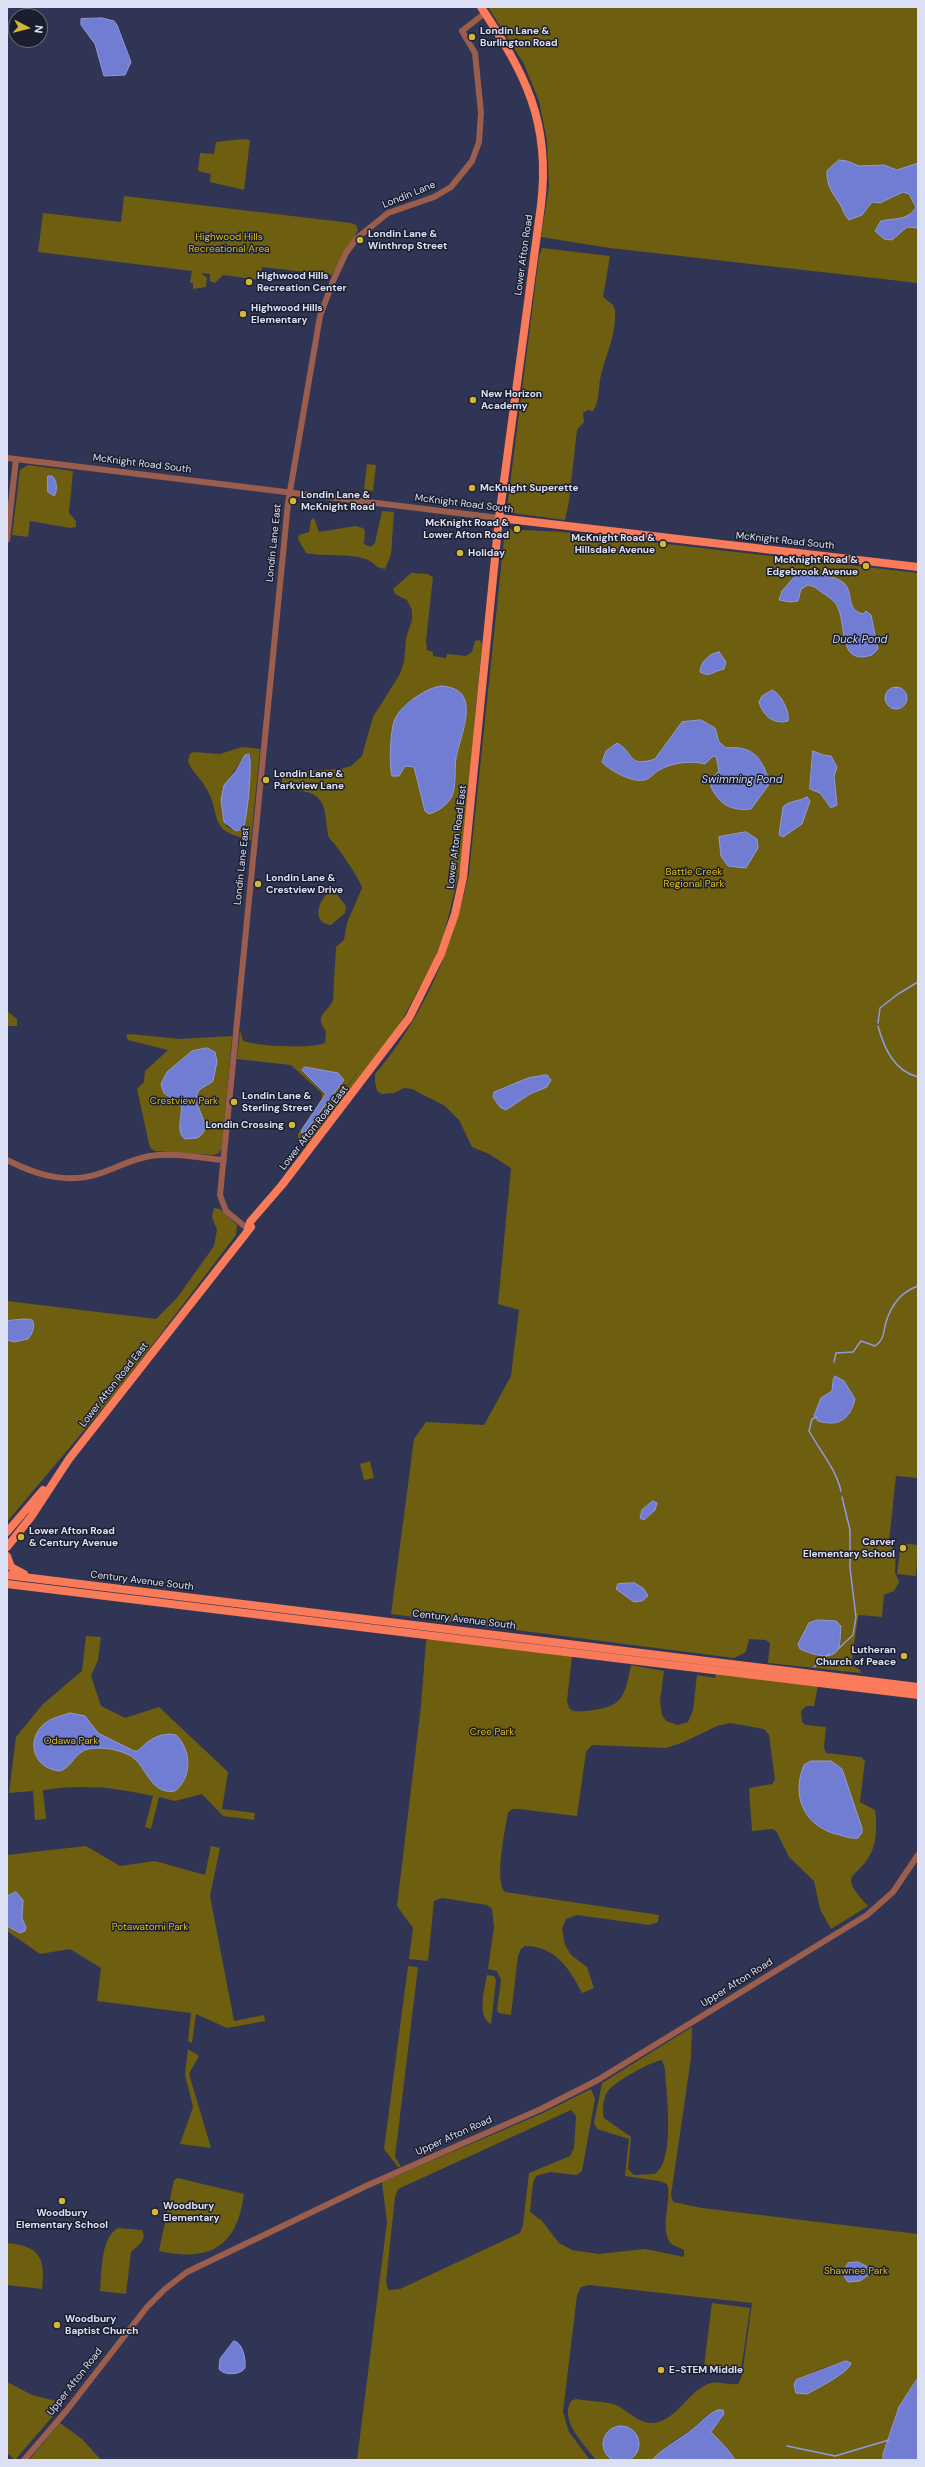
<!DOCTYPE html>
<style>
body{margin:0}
#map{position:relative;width:925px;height:2467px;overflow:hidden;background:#303555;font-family:"DM Sans",sans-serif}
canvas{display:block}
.frame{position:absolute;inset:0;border:8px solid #dce0f5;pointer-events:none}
.north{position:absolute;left:8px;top:8px;width:40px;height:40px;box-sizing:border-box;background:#1b1e2d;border:1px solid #686c7d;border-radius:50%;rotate:97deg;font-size:11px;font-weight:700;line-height:16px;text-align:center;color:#dce0f5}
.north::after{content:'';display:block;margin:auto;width:14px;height:18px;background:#d3b635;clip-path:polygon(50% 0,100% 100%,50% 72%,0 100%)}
</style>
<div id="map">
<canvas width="925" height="2467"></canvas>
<div class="frame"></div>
<div class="north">N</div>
</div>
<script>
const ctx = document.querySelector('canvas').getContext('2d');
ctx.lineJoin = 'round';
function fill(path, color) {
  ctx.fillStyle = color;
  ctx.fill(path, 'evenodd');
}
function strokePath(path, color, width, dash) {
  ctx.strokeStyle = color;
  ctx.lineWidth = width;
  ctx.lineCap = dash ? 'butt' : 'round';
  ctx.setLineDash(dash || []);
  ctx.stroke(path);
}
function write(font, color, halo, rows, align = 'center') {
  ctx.font = font + ' "DM Sans",sans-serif';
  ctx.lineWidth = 3;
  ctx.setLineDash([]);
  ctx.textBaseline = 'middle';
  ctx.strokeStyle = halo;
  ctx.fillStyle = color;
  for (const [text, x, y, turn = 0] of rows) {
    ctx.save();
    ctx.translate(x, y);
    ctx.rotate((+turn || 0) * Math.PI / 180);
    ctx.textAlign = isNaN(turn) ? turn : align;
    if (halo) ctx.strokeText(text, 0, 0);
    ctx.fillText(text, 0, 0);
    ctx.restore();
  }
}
const green = new Path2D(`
 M488,7h430v276l-308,-35 -69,-11 8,-51 -2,-46 -8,-39 -15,-37z
 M243,139l7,1 -6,50 -34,-8 1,-8 -13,-3 2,-18 14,1 2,-12z
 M124,196l227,27 5,2 2,5 -26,45 -70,-8 -2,13 -37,-5 -8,8 -5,-2v-7l-9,-1 6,5 -1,9 -13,2v-6h-3l2,-12 -154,-19 5,-39 78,9z
 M542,248l68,8 -7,41 10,8 2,5c1,27 -8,41 -14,65 -3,11 -1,27 -8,36l-5,-1 -5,3 1,9 -7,8 -8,71 -4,19 -53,-7 -5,-5 32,-252z
 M367,464l9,1 -3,26 -9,-1z
 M28,465l45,6 -4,42 7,8v6l-6,1 -40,-7 -2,16 -16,-2 8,-65z
 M382,511l12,1 -3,43 -6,14 -8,-2c-12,-17 -52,-9 -71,-14l-8,-14 1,-4 10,-3 2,-12 3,-2 5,14 36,-6 8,2 2,3 -1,13 7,3 4,-4z
 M505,529l58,3 355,41v905l-22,-2 -7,66 7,11 -1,19 4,10 -5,9 -10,4 -2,22 -23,-2 -1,2 -7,48 9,5 1,3 -93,-10 2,-20 -4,-3 -17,-1 -3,13 -12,6 -343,-44 23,-175 12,-17 58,3 27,-49 8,-66 -21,-6 13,-136 -22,-14 -17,-7 -13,-27 -14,-14 -33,-17 -8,-1 -10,5 -12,1 -5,-3 -2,-9v-8c49,-57 78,-128 94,-201zM509,1085l33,4 -42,18 -7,-10 1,-5z
 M411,573l16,1 6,3 -7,64 1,9 6,2v4l13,2 1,-4 19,2 6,-4 3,-11 5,-1 2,4 -21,221 -17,69 -9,24 -36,68 -92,119 -4,-2 60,-77 -62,76 -3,-3v-5l24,-36v-5l-31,-28 -54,-6 3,-28 3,10c12,5 70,8 82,2l1,-12c-13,-16 2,-18 7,-31l3,-53 8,-7 3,-17 15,-35c-2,-9 -26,-44 -33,-50 -5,-16 1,-40 -22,-46 -7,-2 -15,0 -22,-3l-3,-3v-11l5,-3 54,-3 10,-3 11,-10 11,-39 27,-43 4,-12 2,-24 6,-18v-10l-5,-10 -12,-6 -2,-5z
 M242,747l18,2 -9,91c-46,-10 -27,-22 -46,-54 -5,-9 -15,-15 -17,-26l2,-6 3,-2 27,2zM246,754l3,-1 2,4 -7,70 -7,4 -10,-4 -4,-7v-33z
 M330,891h4l12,15 -1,7 -14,12c-20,-2 -13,-25 -1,-34z
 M7,1011l10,8v7h-10z
 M130,1034l50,5 52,-3 -10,112 -3,5 -5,2 -59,-4 -5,-3 -13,-59 7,-7 1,-11 23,-21 -40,-10 -2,-5z
 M214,1208l6,1 17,16 -1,10 -118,155 -111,132v-221l149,18 21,-21 37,-52 3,-16 -5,-13z
 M370,1461l4,17 -10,2 -4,-16z
 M901,1543l17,2 -2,31 -19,-2z
 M86,1636l15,1 -3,23 -7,16 10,30 24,12 34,-11 69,65 -6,37 33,4 -1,7 -31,-4 -21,-22 -27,7 -16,-4 -8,32 -6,-2 8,-31c-40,-9 -69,-12 -110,-6l3,29 -11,1 -2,-29 -24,2 7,-56 27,-33 39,-33z
 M429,1639l143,17 -5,45 2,7c5,5 10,3 17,3 36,-4 38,-11 45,-46l33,6 -4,30 2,14 4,6 12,4 10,-3 5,-12 4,-35 18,3 1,-4 102,12 -4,20h-8l-5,5 1,11 4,3 20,2 -2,20 2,6 35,4 4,4 -5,41 15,8c2,13 2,31 -4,43 -14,28 -35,18 -3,53l-37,23 -11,-20 -6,-28 -25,-24 -13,-26 -4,-2 -20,2 -3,-43 23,-4 3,-4 -6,-45 -5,-6 -34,-6 -13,3 -33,16 -18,6 -74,-3 -6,7 -9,64 -59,-7h-6l-4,4c-3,16 -14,69 -3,79l154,23 -1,7 -9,3 -72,-10 -11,4 -4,10 3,16 6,10 16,12 7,21 -12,5c-12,-24 -27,-47 -57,-47l-4,3 -3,7 -7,59 -12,-2 -2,-3 4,-30 -4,-9 -9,-2 6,-42 -2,-18 -5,-4 -45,-7 -8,3 -6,60 -19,-2 4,-31 -16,-22 24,-200 5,-65z
 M86,1846l34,20 35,-5 50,14 6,-29 9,2 -10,48 24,125 30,-6 1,6 -38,7 -31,-14 -4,29 -4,-2 3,-28 -94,-12 4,-33 -31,-19 -30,5 -33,-23v-76z
 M408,1966l10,1 -23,190 6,10h-3l-14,-18z
 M487,1975l7,1 2,4 -5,44c-15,-8 -6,-36 -4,-49z
 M692,2027l-1,31 -20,137 2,7 29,6 216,26v144l-19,29 -16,47v6h-148c-5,-9 -17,-21 -24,-28l12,-15 -2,-7 -14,5 -12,12 -24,16 -19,17h-56c-11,-15 -37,-39 -25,-59l5,-2c12,2 25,2 37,5 13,4 24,19 38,19 24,0 35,-29 55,-38 12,-6 21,1 32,-1l4,-8 10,-73 -163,-18 -8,2 -4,8 -14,117 6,20 21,28h-233l30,-238 -5,-40 159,-68 50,-25 4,10 -13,72 -5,4 -27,-3 -14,4 -3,7 -3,29 12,9 17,22 13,7 27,4 46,-5 39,8v-7c-3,-2 -8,-3 -11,-5 -16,-12 0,-47 -6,-61l-8,-3 -34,-5 4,-37 -32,-10 -3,-6 8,-40zM662,2060l3,9c1,23 11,91 -10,105l-21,1 -6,-6 3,-32 -27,-19c-2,-7 -1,-21 4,-27 6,-9 44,-30 54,-31zM571,2110l5,6 -2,32 -4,8 -41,17 -6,52 -3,8 -120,56 -12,1 -2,-8 9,-85 3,-8zM842,2362l7,6 -42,26 -12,-12 21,-11z
 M188,2049l11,7 -10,18 22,74 -31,-4 13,-37 -8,-33z
 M178,2178l66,16c-7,53 -34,68 -85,57l15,-71z
 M118,2228l24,2c5,11 -3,14 -11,22l-5,42 -26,-3c2,-19 0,-52 18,-63z
 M7,2243c32,3 39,14 35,46l-35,-4z
 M712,2303l38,5 -9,63 -37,-5z
 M7,2382l25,13 32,8 -49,57 -8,-7z
 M60,2423l22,16 19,21h-72z`);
const water = new Path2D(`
 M102,18l12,3 3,4 14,37 -6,13 -21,1 -9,-32 -14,-19v-6z
 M839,160l8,1 12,5 25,-1 13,5 21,-7v65l-11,-1 -15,13 -8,-1 -9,-8 6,-10c13,-3 27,0 35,-14l-7,-13 -6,-2 -23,11 -8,-1 -10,13 -13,5c-5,-5 -5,-8 -8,-14 -8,-13 -15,-20 -14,-35z
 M48,476h4c5,4 6,15 2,20l-6,-4z
 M812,573c10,3 29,3 35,14 6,12 0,22 16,27l3,-3 5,4 7,34 -6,6c-36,12 -24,-33 -36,-51 -6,-8 -15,-11 -21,-17l-7,-2 -7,4 -3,12 -8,1 -11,-2 3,-9 13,-15z
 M719,652l7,10 -2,7c-11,2 -14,9 -24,3 0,-9 9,-19 19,-20z
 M442,686c41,3 19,46 14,72 -2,13 1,28 -5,40 -4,7 -14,14 -22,16l-4,-3 -11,-44 -9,-1 -6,10h-7c-3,-11 -2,-49 4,-59 7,-13 31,-30 46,-31z
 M885 698a11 11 0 1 1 22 0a11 11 0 1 1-22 0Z
 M773,690c8,5 17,21 15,31 -14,4 -25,-5 -29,-19l3,-6z
 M701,720l14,8 4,14 7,6c28,-3 36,11 44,35l-19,26c-18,2 -30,-3 -39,-20 -1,-3 -3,-6 -2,-9 2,-3 6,-6 9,-9l-3,-15 -4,1 -7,7c-13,-4 -34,-1 -46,6 -5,3 -9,9 -15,10 -12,3 -35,-10 -42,-18l4,-11 11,-8c18,10 10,25 38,16l27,-37z
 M813,751l10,4 8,1 6,11 -3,9 3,29 -6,3 -11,-15 -10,-4z
 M249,754c4,6 -2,67 -6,75l-7,2 -12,-9 -3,-22 3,-15 12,-14 9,-16z
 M807,797l3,4 -8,23 -19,13 -4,-2 4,-28c7,-7 15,-5 24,-10z
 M746,832l11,7 1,9 -12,20 -18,-2 -7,-10 -2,-19z
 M207,1048l8,4 2,10 -4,19c-4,4 -12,6 -15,11 -8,13 19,36 -1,46l-12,1c-10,-7 -2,-24 -4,-34l-17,-12 -3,-9 6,-12 25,-21z
 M305,1067l33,6 6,7 -41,55 -2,-4 25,-37 -24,-24z
 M547,1075l4,5 -4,7 -17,7 -24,16 -6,-3 -7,-10 1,-5 34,-14z
 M25,1319l7,1c4,6 0,14 -4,19l-14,3 -7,-2v-19z
 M835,1376l9,5 11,18c-5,21 -17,28 -37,22l-4,-5 7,-18 11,-7 1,-10z
 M653,1501l4,2 -2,7 -11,10 -4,-2 2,-8z
 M635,1583l9,6 4,7 -6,5 -8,1 -18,-13 2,-5z
 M818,1620l18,1 5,5c-1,7 0,17 -3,23 -5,13 -30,4 -38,0l-2,-5 11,-21z
 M70,1713l15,3 13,17 36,18h4c9,-10 23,-20 38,-16 16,15 16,43 -1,56 -22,4 -28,-20 -39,-31 -10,-10 -34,-14 -48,-11 -13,3 -16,18 -28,22 -26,-2 -35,-30 -16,-47 7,-6 17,-8 26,-11z
 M811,1761h20l11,8 20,59v5l-4,5c-6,1 -12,-1 -18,-3 -34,-7 -50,-37 -36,-70z
 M16,1892l7,8 -1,18 4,10 -1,3 -5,2 -13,-7v-28l1,-2z
 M858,2262l12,6v6l-10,7 -12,1 -4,-6 1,-8 3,-5z
 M234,2341c9,2 12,18 11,27 -4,7 -21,8 -26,1l1,-10z
 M846,2361l5,2c-1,9 -35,26 -44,31l-11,-1 -2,-8 2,-5z
 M918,2378v82h-35v-6l16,-47z
 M718,2410h5l1,4 -13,18c7,7 19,19 24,28h-83c12,-13 27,-20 41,-31 9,-7 14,-15 25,-19z
 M603 2444a18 18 0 1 1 36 0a18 18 0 1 1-36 0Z`);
const stream = new Path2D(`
 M878,1023l2,-15 18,-14 20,-12
 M878,1026c6,22 16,45 40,51
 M834,1362l2,-9 17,-1 8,-11 14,5c10,-7 8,-14 11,-24 6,-18 15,-30 32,-36
 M817,1417l-5,2 -3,12c11,20 27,38 32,60
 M838,1649l15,-14 3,-18 -6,-49v-38l-8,-33
 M814,1667l15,-13
 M787,2446l48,10 54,-16`);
const minor = new Path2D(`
 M7,458l492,60
 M7,540l9,-81
 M7,1160c31,16 63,25 97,12 16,-6 29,-13 46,-16 24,-4 50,2 74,4
 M248,1229l-22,-18 -6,-16 68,-692 32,-187 13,-35 13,-28 11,-15 31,-25 46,-16 17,-10 21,-26 7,-19 2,-29 -6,-60 -13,-22 23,-18
 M24,2460l43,-50 80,-103 18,-18 22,-17 179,-86 175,-77 55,-28 271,-166 26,-23 25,-37`);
const major = new Path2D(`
 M499,518l419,49
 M248,1229l2,-7 32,-37 127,-167 32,-64 14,-40 8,-36 36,-360 42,-313c10,-84 -16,-131 -60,-198
 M7,1532l36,-42
 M7,1547l24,-30 38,-58 182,-232
 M7,1556l4,11 13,7
 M7,1575l911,112
 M7,1584l911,111`);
const markers = [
 [472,37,4,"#d3b635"],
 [360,240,4,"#d3b635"],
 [249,282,4,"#d3b635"],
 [243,314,4,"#d3b635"],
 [473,400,4,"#d3b635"],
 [472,488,4,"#d3b635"],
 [293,501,4,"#d3b635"],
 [517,529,4,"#d3b635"],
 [663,544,4,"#d3b635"],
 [460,553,4,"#d3b635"],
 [866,566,4,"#d3b635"],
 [266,780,4,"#d3b635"],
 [258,884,4,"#d3b635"],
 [234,1102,4,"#d3b635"],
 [292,1125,4,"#d3b635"],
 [21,1537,4,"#d3b635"],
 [903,1548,4,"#d3b635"],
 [904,1656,4,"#d3b635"],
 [62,2201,4,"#d3b635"],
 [155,2212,4,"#d3b635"],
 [57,2325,4,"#d3b635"],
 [661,2370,4,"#d3b635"]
];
const poiNames = [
 ["Londin Lane &",480,31],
 ["Burlington Road",480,43],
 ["Londin Lane &",368,234],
 ["Winthrop Street",368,246],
 ["Highwood Hills",257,276],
 ["Recreation Center",257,288],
 ["Highwood Hills",251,308],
 ["Elementary",251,320],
 ["New Horizon",481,394],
 ["Academy",481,406],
 ["McKnight Superette",480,488],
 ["Londin Lane &",301,495],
 ["McKnight Road",301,507],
 ["McKnight Road &",509,523,"right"],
 ["Lower Afton Road",509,535,"right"],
 ["McKnight Road &",655,538,"right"],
 ["Hillsdale Avenue",655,550,"right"],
 ["Holiday",468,553],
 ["McKnight Road &",858,560,"right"],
 ["Edgebrook Avenue",858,572,"right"],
 ["Londin Lane &",274,774],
 ["Parkview Lane",274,786],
 ["Londin Lane &",266,878],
 ["Crestview Drive",266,890],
 ["Londin Lane &",242,1096],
 ["Sterling Street",242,1108],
 ["Londin Crossing",284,1125,"right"],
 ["Lower Afton Road",29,1531],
 ["& Century Avenue",29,1543],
 ["Carver",895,1542,"right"],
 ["Elementary School",895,1554,"right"],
 ["Lutheran",896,1650,"right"],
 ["Church of Peace",896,1662,"right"],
 ["Woodbury",163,2206],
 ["Elementary",163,2218],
 ["Woodbury",62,2213,"center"],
 ["Elementary School",62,2225,"center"],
 ["Woodbury",65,2319],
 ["Baptist Church",65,2331],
 ["E-STEM Middle",669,2370]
];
const streetNames = [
 ["Londin Lane",409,195,-22],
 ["Lower Afton Road",524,255,-82],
 ["McKnight Road South",142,464,7],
 ["McKnight Road South",464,504,7],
 ["McKnight Road South",785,541,6],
 ["Londin Lane East",274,543,-84],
 ["Lower Afton Road East",457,837,-83],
 ["Londin Lane East",242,866,-84],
 ["Lower Afton Road East",314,1128,-52],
 ["Lower Afton Road East",114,1385,-52],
 ["Century Avenue South",142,1581,7],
 ["Century Avenue South",464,1620,7],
 ["Upper Afton Road",737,1983,-32],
 ["Upper Afton Road",454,2136,-24],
 ["Upper Afton Road",75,2382,-52]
];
const parkNames = [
 ["Highwood Hills",229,237],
 ["Recreational Area",229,249],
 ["Battle Creek",694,872],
 ["Regional Park",694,884],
 ["Crestview Park",184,1101],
 ["Cree Park",492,1732],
 ["Odawa Park",71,1741],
 ["Potawatomi Park",150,1927],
 ["Shawnee Park",856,2271]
];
const waterNames = [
 ["Duck Pond",860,640],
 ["Swimming Pond",742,780]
];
fill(green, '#6e5e10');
fill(water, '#717cd3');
strokePath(water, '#919add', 1);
strokePath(stream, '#919add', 1.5);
strokePath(minor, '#9b5d4c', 6);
strokePath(major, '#fa7b59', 8);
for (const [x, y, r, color] of markers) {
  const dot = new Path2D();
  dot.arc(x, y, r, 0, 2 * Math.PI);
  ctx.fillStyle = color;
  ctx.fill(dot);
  strokePath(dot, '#1b1e2d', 1.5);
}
write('bold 10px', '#dce0f5', '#1b1e2d', poiNames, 'left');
write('10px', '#dce0f5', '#1b1e2d', streetNames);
write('10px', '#debd16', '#1b1e2d', parkNames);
write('italic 11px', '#c6cffd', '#1b1e2d', waterNames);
</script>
